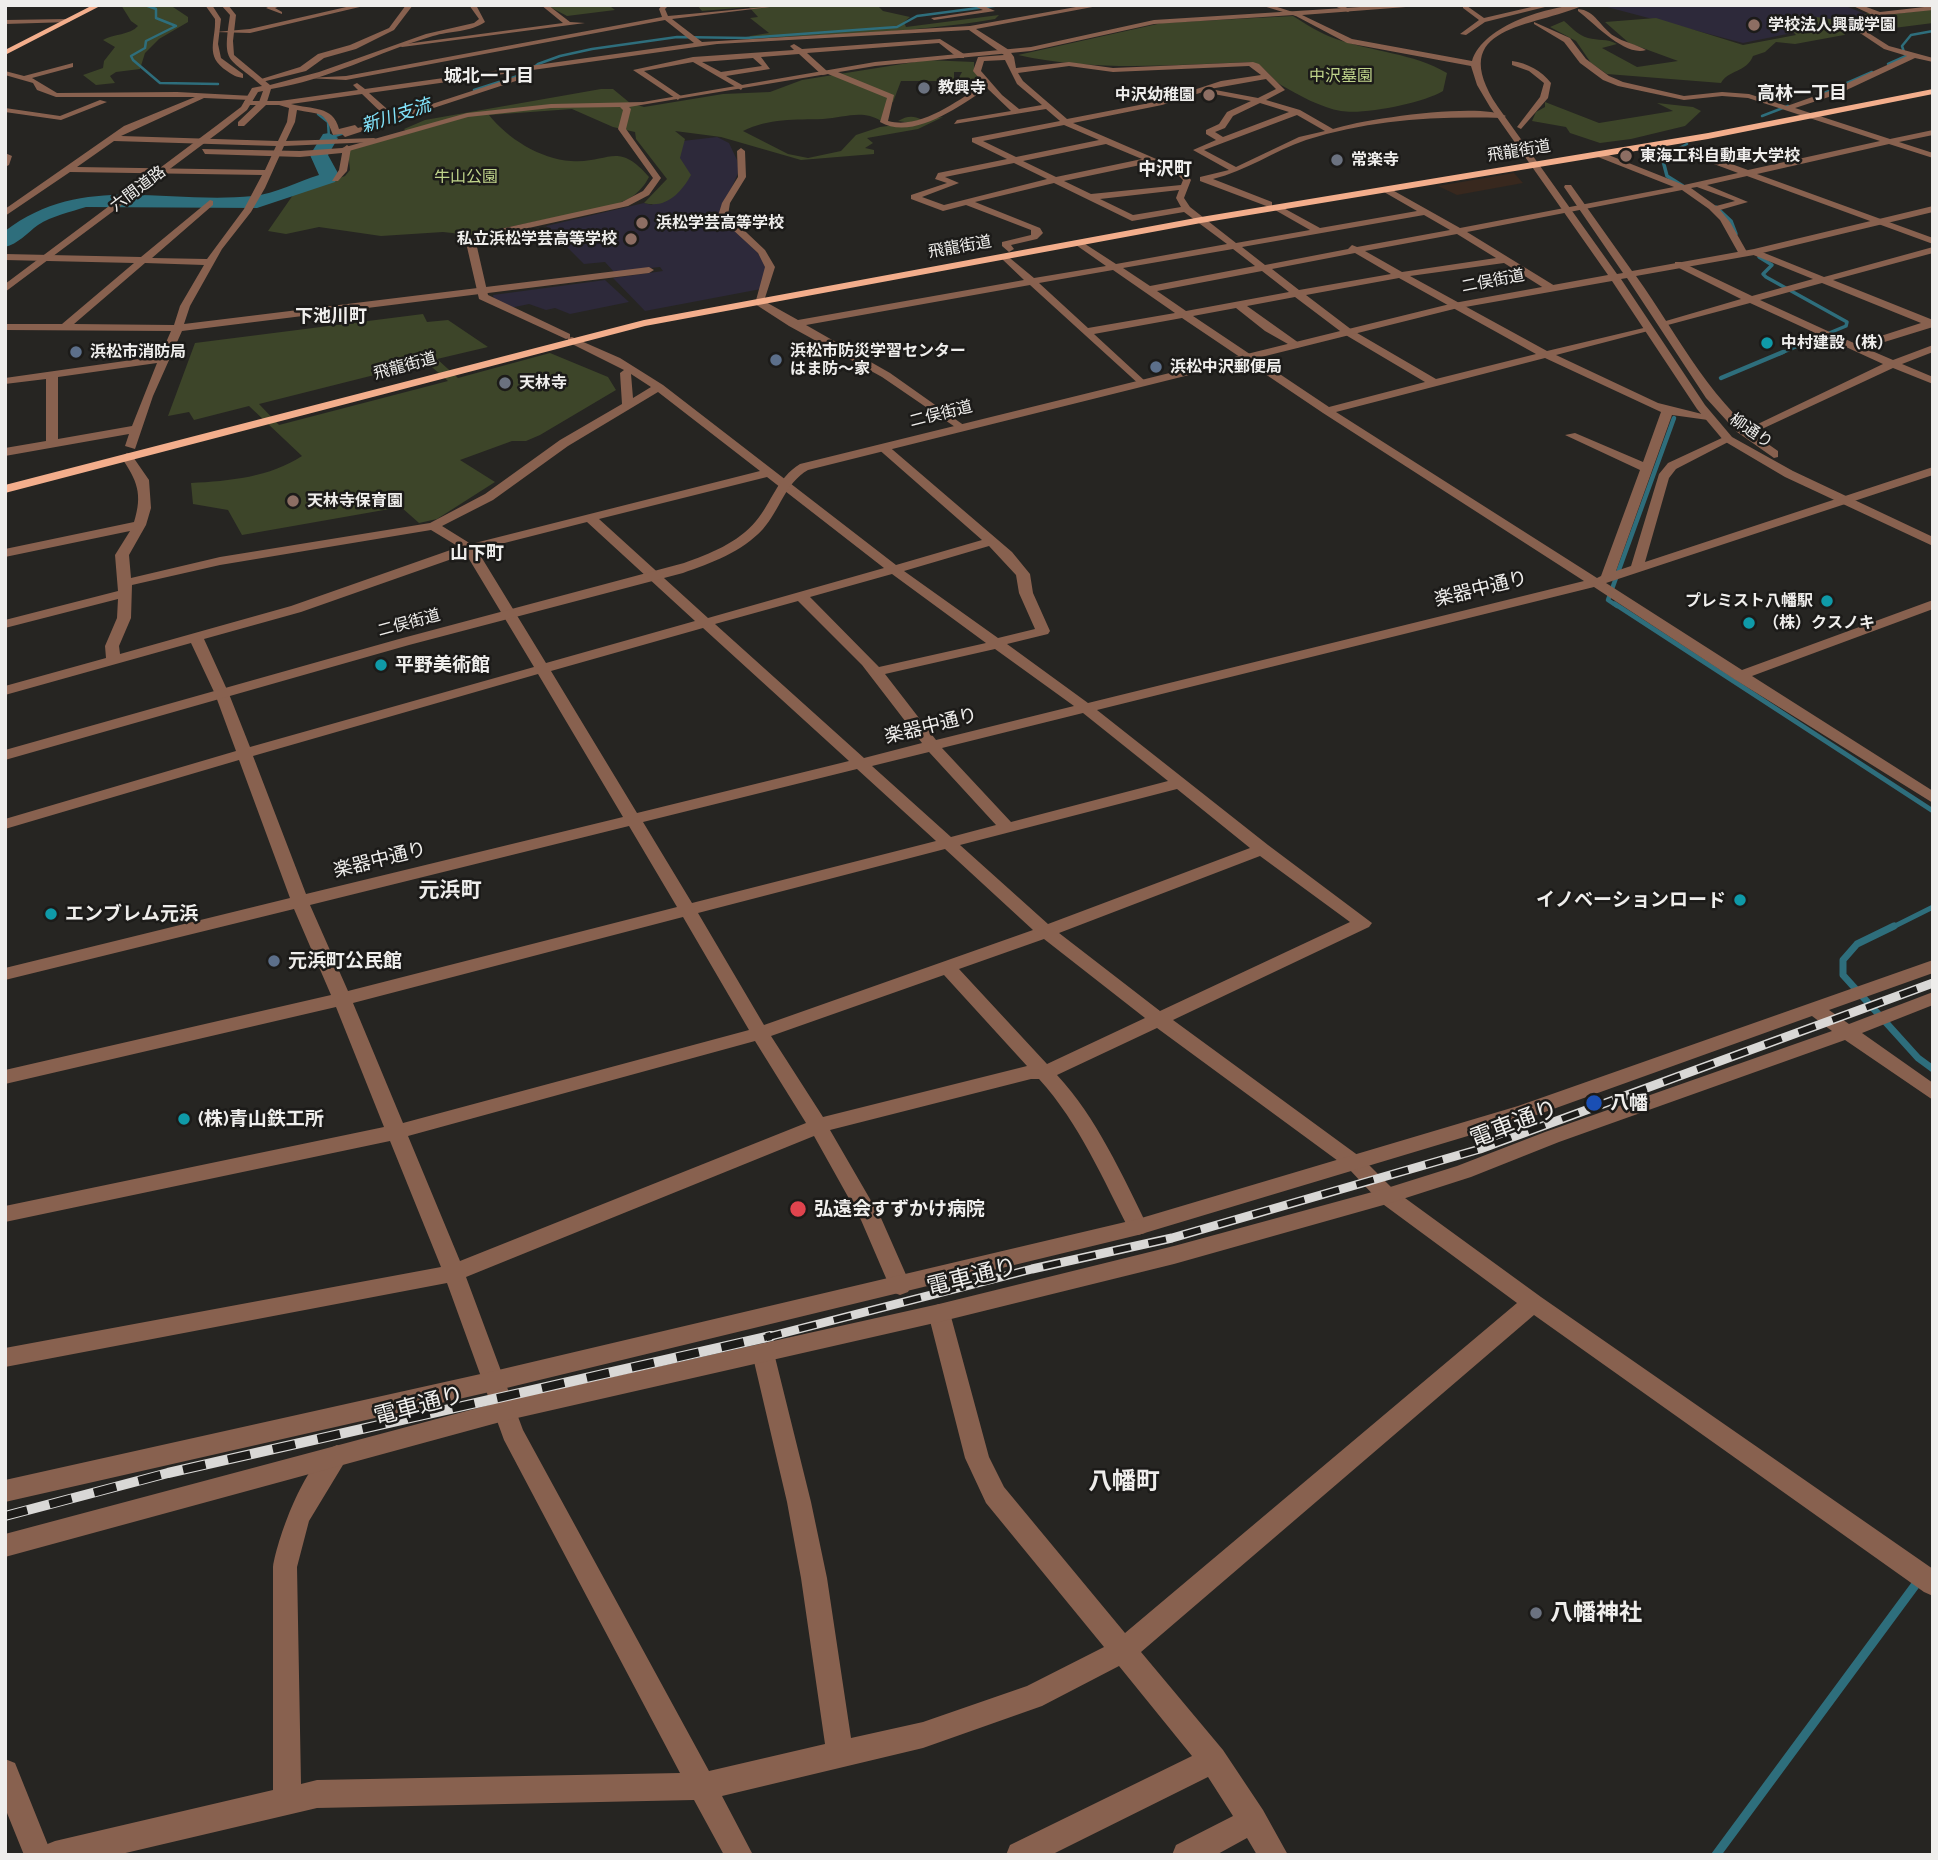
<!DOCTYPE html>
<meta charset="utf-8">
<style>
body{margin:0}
#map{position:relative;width:1938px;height:1860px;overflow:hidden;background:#262522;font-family:Raleway,sans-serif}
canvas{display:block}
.frame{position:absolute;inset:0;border:7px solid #efeeec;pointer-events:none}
</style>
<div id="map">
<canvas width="1938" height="1860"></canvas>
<div class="frame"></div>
</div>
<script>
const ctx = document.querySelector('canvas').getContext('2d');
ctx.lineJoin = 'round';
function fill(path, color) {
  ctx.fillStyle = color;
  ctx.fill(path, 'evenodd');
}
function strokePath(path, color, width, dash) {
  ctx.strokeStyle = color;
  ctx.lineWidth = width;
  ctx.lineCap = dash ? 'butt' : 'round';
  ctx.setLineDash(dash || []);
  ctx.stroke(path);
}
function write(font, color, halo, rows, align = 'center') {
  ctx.font = font + ' Raleway,"Noto Sans JP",sans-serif';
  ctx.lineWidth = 5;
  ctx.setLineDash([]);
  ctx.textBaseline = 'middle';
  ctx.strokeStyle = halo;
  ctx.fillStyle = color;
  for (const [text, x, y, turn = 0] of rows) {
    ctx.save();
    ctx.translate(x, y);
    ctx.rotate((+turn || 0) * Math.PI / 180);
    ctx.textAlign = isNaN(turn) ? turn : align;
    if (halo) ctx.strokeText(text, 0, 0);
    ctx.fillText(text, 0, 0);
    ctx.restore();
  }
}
const commercial = new Path2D(`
 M1514,173l9,10 -66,12 -19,-9z`);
const education = new Path2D(`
 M1615,5h228l25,10 -17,6 -108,22 -136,-36z
 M717,137l12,6 8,17 2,11 -20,45 38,36 10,16 -6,21 -116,22 -32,-33 50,-7 -3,-4 -46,5 -9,-10 -21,2 -38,-38 98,-23 8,2 28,-47 -6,-16z
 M605,280l24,22 -59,12 -15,-6 -9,2 -17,-6 -19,4 -16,-9 -1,-4z`);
const green = new Path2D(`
 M121,5h49l18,12v5l-29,17 -14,14 -5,16 -24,3 -6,4 5,7 -19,2 -13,-10 20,-7 1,-7 11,-14 -12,-7c10,-6 27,-5 35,-14l-7,-5z
 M552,5h61l-2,2 4,3 -48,6 -17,-9z
 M697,5h180l6,6 27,6 -6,5 2,5 93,-12 -4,4c-81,14 -165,15 -247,20l2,-3 19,-3 -19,-15 8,-1 -9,-10 -47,4z
 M1933,9v14l-47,6 -35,1 -7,5 -49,9 -19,-2 -11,10 -12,4c-6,16 -25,14 -32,27l-114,-9 -16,-11 -15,-22 -26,-14 14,-6c7,6 14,14 24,17 10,3 19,0 29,6l-15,4 35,19 41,-6 -49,-18 -24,-21 51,-4 87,27 53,-10 -9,-10 5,-8 11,-2 47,7 18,-9 19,2z
 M1293,16c14,9 27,17 43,23 37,13 77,14 111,34l-4,18c-20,12 -79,24 -102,20 -19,-3 -43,-16 -60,-26 -10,-7 -17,-20 -30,-23 -77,3 -157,10 -233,-7l144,-32z
 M927,60l47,2v9l13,16 -21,5 -11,-7 7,-13h-8v9h-53l-8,21 -6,1 -6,18c-19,-12 -37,-3 -58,-2 -28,1 -54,-1 -80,12l45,23 20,4 33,-7 15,-16 24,-8 31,-4 -13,-2c9,-5 15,-6 24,-1l21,-3 -25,12 -51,9 6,5 -8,5 9,2v4l-73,6 -80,-23 -46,-6 10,8 -5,19 11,17c-10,18 -25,34 -47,28l23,-24 -31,-40 -1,-7 -22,-5 -41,-18 -83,6c18,23 51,44 82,46 38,3 46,-21 78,16 -9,17 -20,23 -38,29l-141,29 -27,-3 -62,4 -62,-9 -33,7 -18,-3 25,-36 52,-19 5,-6 -2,-20 59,-18 -3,-3 21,-9 176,-31h12l17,14 14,4 79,-13 47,-2 32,-12z
 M1545,102l54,21 74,-12 -16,-8 36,4 8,4 -16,15 -54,13 -31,4 -30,-10 -4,-6 -34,-6 4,-9 9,-5z
 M423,314l4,8 21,-2 40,27 -51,12 21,19 92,-25 58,24 8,13 -76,45 -14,6h-14l-52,19 35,22 -58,37 -18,4 -18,-16 -159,28 -14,-25 -35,-6 -2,-21c39,-2 79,-6 111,-27l-53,-50 -55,14 -5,-8 -21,4 27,-73zM426,362l22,19 -169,44 -20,-21z`);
const streamFar5 = new Path2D(`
 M145,5l11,4v9l20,8 -30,15 -1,7 -14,8 2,4 27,23 58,1
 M1904,52l-2,-6 9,-11 22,-4
 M1888,64l18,-8
 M474,90l53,-17 11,-9 22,-8 32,-7 85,-12 69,1 151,-11 20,-11 84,-11
 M1815,97l57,-25
 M318,114l10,8 1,16 18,-6
 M1762,116l26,-10
 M364,126l30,-10
 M1663,156l24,-12`);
const streamFar4 = new Path2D(`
 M1666,154l-4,3 5,19 16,10
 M1716,207l15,14 5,13
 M1759,257l13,8 -9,9 3,3 81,45 -1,4 -67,28`);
const streamFar3 = new Path2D(`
 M1721,378l62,-26
 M1617,606l-9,-6 66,-182`);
const streamFar2 = new Path2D(`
 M1615,604l318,207
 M1891,928l42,-21`);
const streamFar1 = new Path2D(`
 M1894,926l-37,18 -14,16v15l75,83 15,11`);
const stream = new Path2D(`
 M1716,1855l203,-275`);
const river = new Path2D(`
 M329,133l9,5 -10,17 11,20 -4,7 -78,26 -171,-1c-16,5 -34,9 -48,18 -11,8 -20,19 -33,22v-16c77,-59 160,-26 248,-35 22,-2 46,-15 66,-21l-9,-20 13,-21z`);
const minor = new Path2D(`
 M272,5h11l-8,3 7,4v2l-16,-6z
 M355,5h13l-118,28 -35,-1 35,-3z
 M406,5h7l-19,25 -38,19 -32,9 -18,13 -44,11 -4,-2 42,-13 18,-13 32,-9 39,-17z
 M541,5h7l22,17 15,1 -183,24 -4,-2 165,-22z
 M662,5h7l-4,4 3,7 118,-11 -114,14 30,23 268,-16 117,-21h16l-127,24 33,21 5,7 2,11 53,-6 44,6 140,-6 6,2 26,26 -19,10 34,10 33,19c30,-10 147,-27 173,-13l-4,2c-67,-2 -132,2 -196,22 -32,11 -60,31 -93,39l59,23v4l-3,1 -69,-26v-4l29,-7 -36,-20 23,-10 -10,-6v-4l13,-6 8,-12 24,-11 -48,-9 -41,13 -89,18 111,48 7,9 -7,18 6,9 46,36 74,-13 -35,-20v-4l3,-1 42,23 97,-17 -33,-19v-4l3,-1 73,41 214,-41 -76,-30 3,-5 83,33 54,-12 -59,-22 3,-5 66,24 132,-29 -132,-43 -26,-2 -38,4 -66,-14 -15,-6 -23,-17 -16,-21 -30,-18v-2l36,16 16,21 23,17 14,6 61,14 38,-4 27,2 38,12 45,-16 75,-34 -23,-7 -24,-16v-2l21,-12 -30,-14h10l19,7 53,-6v4l-48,5 2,5 -20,12 22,14 44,12v4l-18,-4 -77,36 -43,14 95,31 43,-9v5l-34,7 34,11v5l-44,-14 -132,30 176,64v6l-186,-68 -40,9 41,17 -28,8 10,12 17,30 -2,2h-6l-19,-34 -11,-11 -27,-19 -215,42 88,54v4h-8l-43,-27 -94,13 137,75 105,-25v4l-96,25 102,48 56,14 -6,3 -36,-5 -56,156 15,-5 28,-92 9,-11 56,-26 10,2 -58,30 -7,9 -24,84 288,-95v8l-327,108 136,87 191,-70v9l-181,67 181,115v12l-199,-124 -140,-92 -497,123 171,135 104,78 -3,4 -196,93 190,139 31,31 147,107 392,272v27l-9,-4 -390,-277 -393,337 82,98 40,60 25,45h-31l-10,-17 -31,17h-44l4,-10 57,-29 -25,-39 -157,78h-45l4,-10 182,-89 -73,-90 -77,40 -119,42 -201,48 31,59h-29l-30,-55 -377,8 -200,47h-76l4,-10 10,-4 218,-51v-223c5,-31 34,-111 64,-122l8,3 4,7 -40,66 -12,46 4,217 16,-4 363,-7 -176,-333 -57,-157 -442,84v-19l436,-81 -51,-126 -385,81v-16l379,-79 -48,-120 -331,77v-14l326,-75 -37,-86 -289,71v-12l285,-70 -51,-138 -234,69v-10l231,-68 -21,-57 -24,-51 -186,52v-9l101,-28 -1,-12 12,-28 1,-19 -113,29v-8l113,-29 -3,-36 15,-24 -125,26v-8l129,-27c9,-28 3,-42 -13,-65l6,-4 4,1 18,26 2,28 -5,17 -17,30 2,23 89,-21 210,-34 55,-29 75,-54 62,-36 -2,-31 4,-3 -56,-28v-4l4,-1 48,21 43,27 233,180 86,-25 -106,-93 10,-3 126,108 18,22 3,19 17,38 -2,3 -41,10 81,59 496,-122 -261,-168 -141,-95 -88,16 51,47 2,2 -6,3 -111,-101 -224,40 84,48 75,53v4l-4,1 -79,-54 -93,-51 -34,-22 10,-37 -7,-14 -40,-37 4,-13 16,-26 -1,-26 4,-3 4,3 1,26 -16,26 -2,12 37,35 10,17 -11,34 34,19 226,-40 -22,-21v-4l3,-1 29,24 72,-12 -30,-21 -2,-2 5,-3 37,24 111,-20 -43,-32 -52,9 -78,-38 -79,19 65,26 3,5 -6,6 -26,6 3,4 -5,3 -7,-6v-4l29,-7v-5l-65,-25 -23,6 -32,-12v-4l36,-12 -12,-4 3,-6 69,-14 -35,-17v-4l88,-17 -14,-12 -92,15 3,-4 54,-9 -24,-23c-27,18 -74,53 -107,34l7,-24 -59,-24 -6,1 -23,-21 -38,3 9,12 -44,7 18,10 -3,4 -48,-28 -49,9 37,25 -3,4 -45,-30 60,-13 101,-7 -4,-4 4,-2 8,5 138,-10 24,15v4h-6l-19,-15 -132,10 20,18 6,-1 61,25 -6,26c33,9 70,-21 96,-37l-11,-13 5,-14 26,-2 -35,-25 -252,14 -348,49 26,23 123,-40 7,2 -180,59 -3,-3 -9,1c-9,-25 -12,-20 -36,-25l-2,12 -9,19 88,-3 4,2 -4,2 -90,4 -19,42 -14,24 -29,37 -32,57 -6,18 465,-57 5,3 -5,3 -467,58 -29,65 -18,53 -10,-3 4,-12 -124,22v-8l41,-7v-62l-41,5v-6l155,-22 11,-25 -166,-1v-6h57l72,-61 -129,-3v-6l136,3 69,-57 3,1v4l-61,53 55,1 37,-50 18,-34 -192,-3 -65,44v-7l119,-83 71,-29h-139l-19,-7 -4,-7 -28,-8v-4l19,5 49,-13v4l-41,11 25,15 120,-1 76,4 -3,4 -46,-2 -83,38 157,5 9,-19 2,-14 -10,-3h-32l-3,-4h36l78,-11 -5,-5 4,-2 8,6 329,-46 -29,-23 -319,60 -39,-2 39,-2 316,-59 -3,-8zM753,58l9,8 -41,6 -19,-10zM1005,60l12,24 25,21 -23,4 -17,-14 -21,-24 3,-10zM1069,66l44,6 136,-6 12,9 -40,6 -61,20 -93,18 -44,-38 -5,-8zM1266,79l10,10 -18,9 -48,-9zM362,94l26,25 -30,9 -3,-3 -16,4c-6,-24 -27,-19 -48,-25zM1260,103l29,9 -66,25 -8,-5 10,-4 8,-12zM1297,115l28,16 -26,6 -63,30 -32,-17zM1064,125l35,15 -83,17 -33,-16zM114,141l162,5 -11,24 -188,-3zM1106,144l36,15 -86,18 -33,-16zM1014,163l33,16 -103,26 -22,-8 37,-14 -14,-6zM1150,163l28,12 5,5 -2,5 -90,9 -27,-13zM1697,187l38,14 -19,5 -25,-18zM1179,190l-3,8 5,9 -48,8 -33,-16zM1424,215l26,15 -93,17 -5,-2 -4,4 -83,16 -23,-18zM1457,234l39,24 -94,14 -37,-21zM1233,249l22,17 -105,20 -27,-18zM1355,253l36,21 -92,16 -27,-21zM145,263l59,2 -24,41 -6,19 -100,-1zM1113,270l62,43 -87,15 -49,-45zM1262,271l27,21 -103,19 -29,-20zM1399,278l137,76 -100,25 -84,-49 -46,-35zM1295,297l49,37 81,48 -96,25 -136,-91 43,-8 29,23 30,17 4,-1v-4l-52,-37zM1545,358l116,54 -18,50 -68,-29 -10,2 75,35 -39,106 -4,2 -261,-166zM157,363l-25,63 -74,13v-62zM631,374l20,13 -18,11zM658,392l102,79 -289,73 -29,-18 51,-26 75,-54zM767,477l117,91 -176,50 -109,-99zM587,522l108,99 -149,42 -69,-113zM431,530l28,17 -168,59 -171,48 -1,-8 12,-28 1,-33 88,-20zM989,546l27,29 3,18 16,36 -37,9 -94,-67zM466,554l68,113 -284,80 -21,-53 -25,-55 97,-27zM892,574l94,69 -107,24 -69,-70zM798,601l64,64 60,78 -58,15 -149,-134zM703,628l146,133 -212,52 -86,-142zM995,649l79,57 -138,34 -51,-66zM538,674l85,143 -317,77 -53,-138zM1083,713l85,68 -157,41 -69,-74zM929,752l67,73 -45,12 -79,-71zM857,769l79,72 -244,62 -49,-81zM1177,789l73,59 -202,76 -88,-79zM629,826l48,81 -329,84 -38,-86zM945,849l88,81 -269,95 -66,-112zM1260,856l90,66 -190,89 -101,-78zM683,917l66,113 -346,93 -50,-120zM1044,939l101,79 -98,46 -88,-95zM944,975l83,91 -204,51 -52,-81zM1157,1028l192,141 31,33 137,101 -392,330 -121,-146 -15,-30 -39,-144 -3,-6 -8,-3 -8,3 -3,6 37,145 21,45 118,144 -77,39 -104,36 -72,16 -24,-160 -16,-76 -37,-149 -3,-7 -8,-2 -8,2 -3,7 35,149 14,76 24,166 -116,27 -186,-341 -57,-153 348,-141 47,84 31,72 8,3 8,-3 3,-6 -30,-68 -51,-88 201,-51h8c41,45 64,101 92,154l7,2 7,-2 3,-6c-26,-52 -51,-109 -91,-152zM755,1041l51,82 -346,138 -52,-125z
 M972,5h10l13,6 -61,9 -3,-2 52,-8z
 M1260,5h11l28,9 -3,2z
 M1332,5h10l9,5 -3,2z
 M1540,5h13l-68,17 -19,13 -6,-1 19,-14 -16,-12v-2h4l17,12z
 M1578,9c17,1 23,19 36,27 9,6 22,8 32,14 -21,7 -52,-27 -68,-39z
 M68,19l2,3 -65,2v-4z
 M1512,61c15,2 30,10 39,22l-3,15 -27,31 -4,-2 23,-30 4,-14 -15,-12 -17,-6z
 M100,100l7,2 -46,18 -56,-8v-4l55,8z
 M347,145l4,3 -4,23 -9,10h-6l7,-11 4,-22z
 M5,153l7,3 -3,9 -4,2z
 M1933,247v6l-100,27 100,40v7l-68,21 28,12 40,-15v7l-31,12 31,13v7l-40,-16 -144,67 -10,-2 144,-69 -133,-61 -86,23 -5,-3 82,-24 -66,-33v-4h6l71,34 61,-17 -62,-25v-4h6l67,27zM1822,283l99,40 -65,21 -96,-44z`);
const tertiary = new Path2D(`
 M205,5h7l9,14 -3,25 3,14 22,16v4c-7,-1 -10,-3 -16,-7 -23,-15 -11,-30 -12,-52z
 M221,5h7l8,10 -3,26 1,14 36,30 49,-13 107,-38 48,-11 5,-4 -10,-14h7l9,17c-14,10 -35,9 -52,14 -55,16 -105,44 -162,53l-5,16 -22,21h-6v-4l21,-20 4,-11 -5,1 -11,18 -25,20 -217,162v-8l211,-158 25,-19 11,-19 10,-2c-34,-31 -40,-19 -32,-71z
 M1392,5h40l-130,10 50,24 120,22c11,-36 78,-56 112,-56 -50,23 -141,19 -86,102l119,167 6,-1 -59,-86 1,-2h6l61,86 122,-22 179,-43v6l-179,43 -118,21c45,63 76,131 142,175v6l-4,1 -37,-26 -31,-34 -79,-120 -6,1 84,126 27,32 61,34 140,66v9l-148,-69 -61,-36 -27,-32 -85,-128 -158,28 -646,161c-23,13 -28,40 -45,59 -21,23 -52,34 -80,44l-274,72 -404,115v-10l394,-111 285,-76c25,-9 54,-20 72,-42 16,-19 21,-43 44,-57l654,-161 154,-28 -118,-168 -13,-22 -6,-19 -124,-23 -53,-28 -140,9 -123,27 -156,15 -246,41 2,2 -5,20 35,49 -12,17 -21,11 -131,29 -15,6 -5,6 11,48 82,39v4l-4,1 -87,-40 -12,-52 9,-10 15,-6 131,-29 21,-11 10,-13 -35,-49 5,-19 -3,-3 -69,1 -83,9 -126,36 -42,4 -95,-3 -3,-5 98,2 42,-3 125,-35 84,-9 92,-2 232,-40 156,-15 123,-27z
 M1933,960v13l-104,37 20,14 84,-32v13l-71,28 71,50v17l-88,-60 -286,102 -88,35 -84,27 -213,60 -235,58 -435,99 -499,136v-23l499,-133 435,-97 235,-58 213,-58 70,-22 88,-34 287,-101 -20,-15 -281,101 -393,118 -644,156 -489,111v-22l489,-109 644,-152 380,-113z
 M5,1759l10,4 37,92h-28l-19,-47z`);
const trunk = new Path2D(`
 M93,5h9l-97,50v-5z
 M1933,89v5l-225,45 -507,84 -556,103 -640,167v-8l639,-165 557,-103 507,-84z`);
const railFar1 = new Path2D(`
 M764,1338l268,-69 140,-31 308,-89 453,-166`);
const rail = new Path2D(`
 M5,1516l163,-43 603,-137`);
const markers = [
 [1754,25,7,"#8d6e63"],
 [924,88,7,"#6b7280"],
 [1209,95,7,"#8d6e63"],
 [1626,156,7,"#8d6e63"],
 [1337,160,7,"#6b7280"],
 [642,223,7,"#8d6e63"],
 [631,239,7,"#8d6e63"],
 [1767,343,7,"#0f9aa8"],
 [76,352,7,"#5c6f8a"],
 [776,360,7,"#5c6f8a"],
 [1156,367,7,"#5c6f8a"],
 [505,383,7,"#6b7280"],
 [293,501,7,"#8d6e63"],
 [1827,601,7,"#0f9aa8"],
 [1749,623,7,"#0f9aa8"],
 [381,665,7,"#0f9aa8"],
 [1740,900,7,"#0f9aa8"],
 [51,914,7,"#0f9aa8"],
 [274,961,7,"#5c6f8a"],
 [1594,1103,9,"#1a4fb4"],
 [184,1119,7,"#0f9aa8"],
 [798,1209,9,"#e0444e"],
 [1536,1613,7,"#6b7280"]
];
const farPoinames = [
 ["学校法人興誠学園",1768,25],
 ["教興寺",938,88],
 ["中沢幼稚園",1195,95,"right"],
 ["東海工科自動車大学校",1640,156],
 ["常楽寺",1351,160],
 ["浜松学芸高等学校",656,223],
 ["私立浜松学芸高等学校",617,239,"right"],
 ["中村建設（株）",1781,343],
 ["浜松市防災学習センター",790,351],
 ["はま防～家",790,369],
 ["浜松市消防局",90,352],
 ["浜松中沢郵便局",1170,367],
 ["天林寺",519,383],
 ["天林寺保育園",307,501],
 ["プレミスト八幡駅",1813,601,"right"],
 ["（株）クスノキ",1763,623]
];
const farParknames = [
 ["中沢墓園",1341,76],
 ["牛山公園",466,177]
];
const farStreetnames = [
 ["飛龍街道",1519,151,-9],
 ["六間道路",138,189,-37],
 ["飛龍街道",960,247,-10],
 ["二俣街道",1493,281,-11],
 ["飛龍街道",405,366,-15],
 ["二俣街道",941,414,-14],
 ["柳通り",1751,431,34],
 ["二俣街道",409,623,-15]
];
const farNeighbourhoodnames = [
 ["城北一丁目",489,77],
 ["高林一丁目",1802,94],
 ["中沢町",1165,170],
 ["下池川町",331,317],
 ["山下町",477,554]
];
const farWaternames = [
 ["新川支流",396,116,-18]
];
const streetNames = [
 ["楽器中通り",1481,589,-14],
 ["楽器中通り",931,726,-14],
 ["楽器中通り",380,860,-14]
];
const poiNames = [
 ["平野美術館",395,665],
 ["イノベーションロード",1726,900,"right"],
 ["エンブレム元浜",65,914],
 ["元浜町公民館",288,961],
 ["八幡",1610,1103],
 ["(株)青山鉄工所",198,1119],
 ["弘遠会すずかけ病院",814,1209]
];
const neighbourhoodNames = [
 ["元浜町",450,891]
];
const nearStreetnames = [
 ["電車通り",1514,1124,-21],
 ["電車通り",972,1277,-14],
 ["電車通り",419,1406,-15]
];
const nearPoinames = [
 ["八幡神社",1550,1613]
];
const nearNeighbourhoodnames = [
 ["八幡町",1124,1482]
];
fill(commercial, '#38281e');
fill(education, '#2d293a');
fill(green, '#3d4529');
strokePath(streamFar5, '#2e6e7c', 2.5);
strokePath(streamFar4, '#2e6e7c', 3.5);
strokePath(streamFar3, '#2e6e7c', 4.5);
strokePath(streamFar2, '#2e6e7c', 5);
strokePath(streamFar1, '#2e6e7c', 7);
strokePath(stream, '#2e6e7c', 9);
fill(river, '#2e6e7c');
fill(minor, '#88614f');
fill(tertiary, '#88614f');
fill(trunk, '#f3ae8c');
strokePath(railFar1, '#d9d8d6', 9);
strokePath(rail, '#d9d8d6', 10);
strokePath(railFar1, '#1c1b19', 6, [18]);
strokePath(rail, '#1c1b19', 8, [23]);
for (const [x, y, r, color] of markers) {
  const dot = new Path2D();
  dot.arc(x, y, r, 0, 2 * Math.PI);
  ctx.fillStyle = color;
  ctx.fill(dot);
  strokePath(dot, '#1c1b19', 2.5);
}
write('bold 16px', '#efeeec', '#1c1b19', farPoinames, 'left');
write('16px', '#c0d48b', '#1c1b19', farParknames);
write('16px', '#efeeec', '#1c1b19', farStreetnames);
write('bold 18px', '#efeeec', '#1c1b19', farNeighbourhoodnames);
write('italic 18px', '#82e4fc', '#1c1b19', farWaternames);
write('19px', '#efeeec', '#1c1b19', streetNames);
write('bold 19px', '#efeeec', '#1c1b19', poiNames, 'left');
write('bold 21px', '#efeeec', '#1c1b19', neighbourhoodNames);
write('23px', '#efeeec', '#1c1b19', nearStreetnames);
write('bold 23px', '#efeeec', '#1c1b19', nearPoinames, 'left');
write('bold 24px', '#efeeec', '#1c1b19', nearNeighbourhoodnames);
</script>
